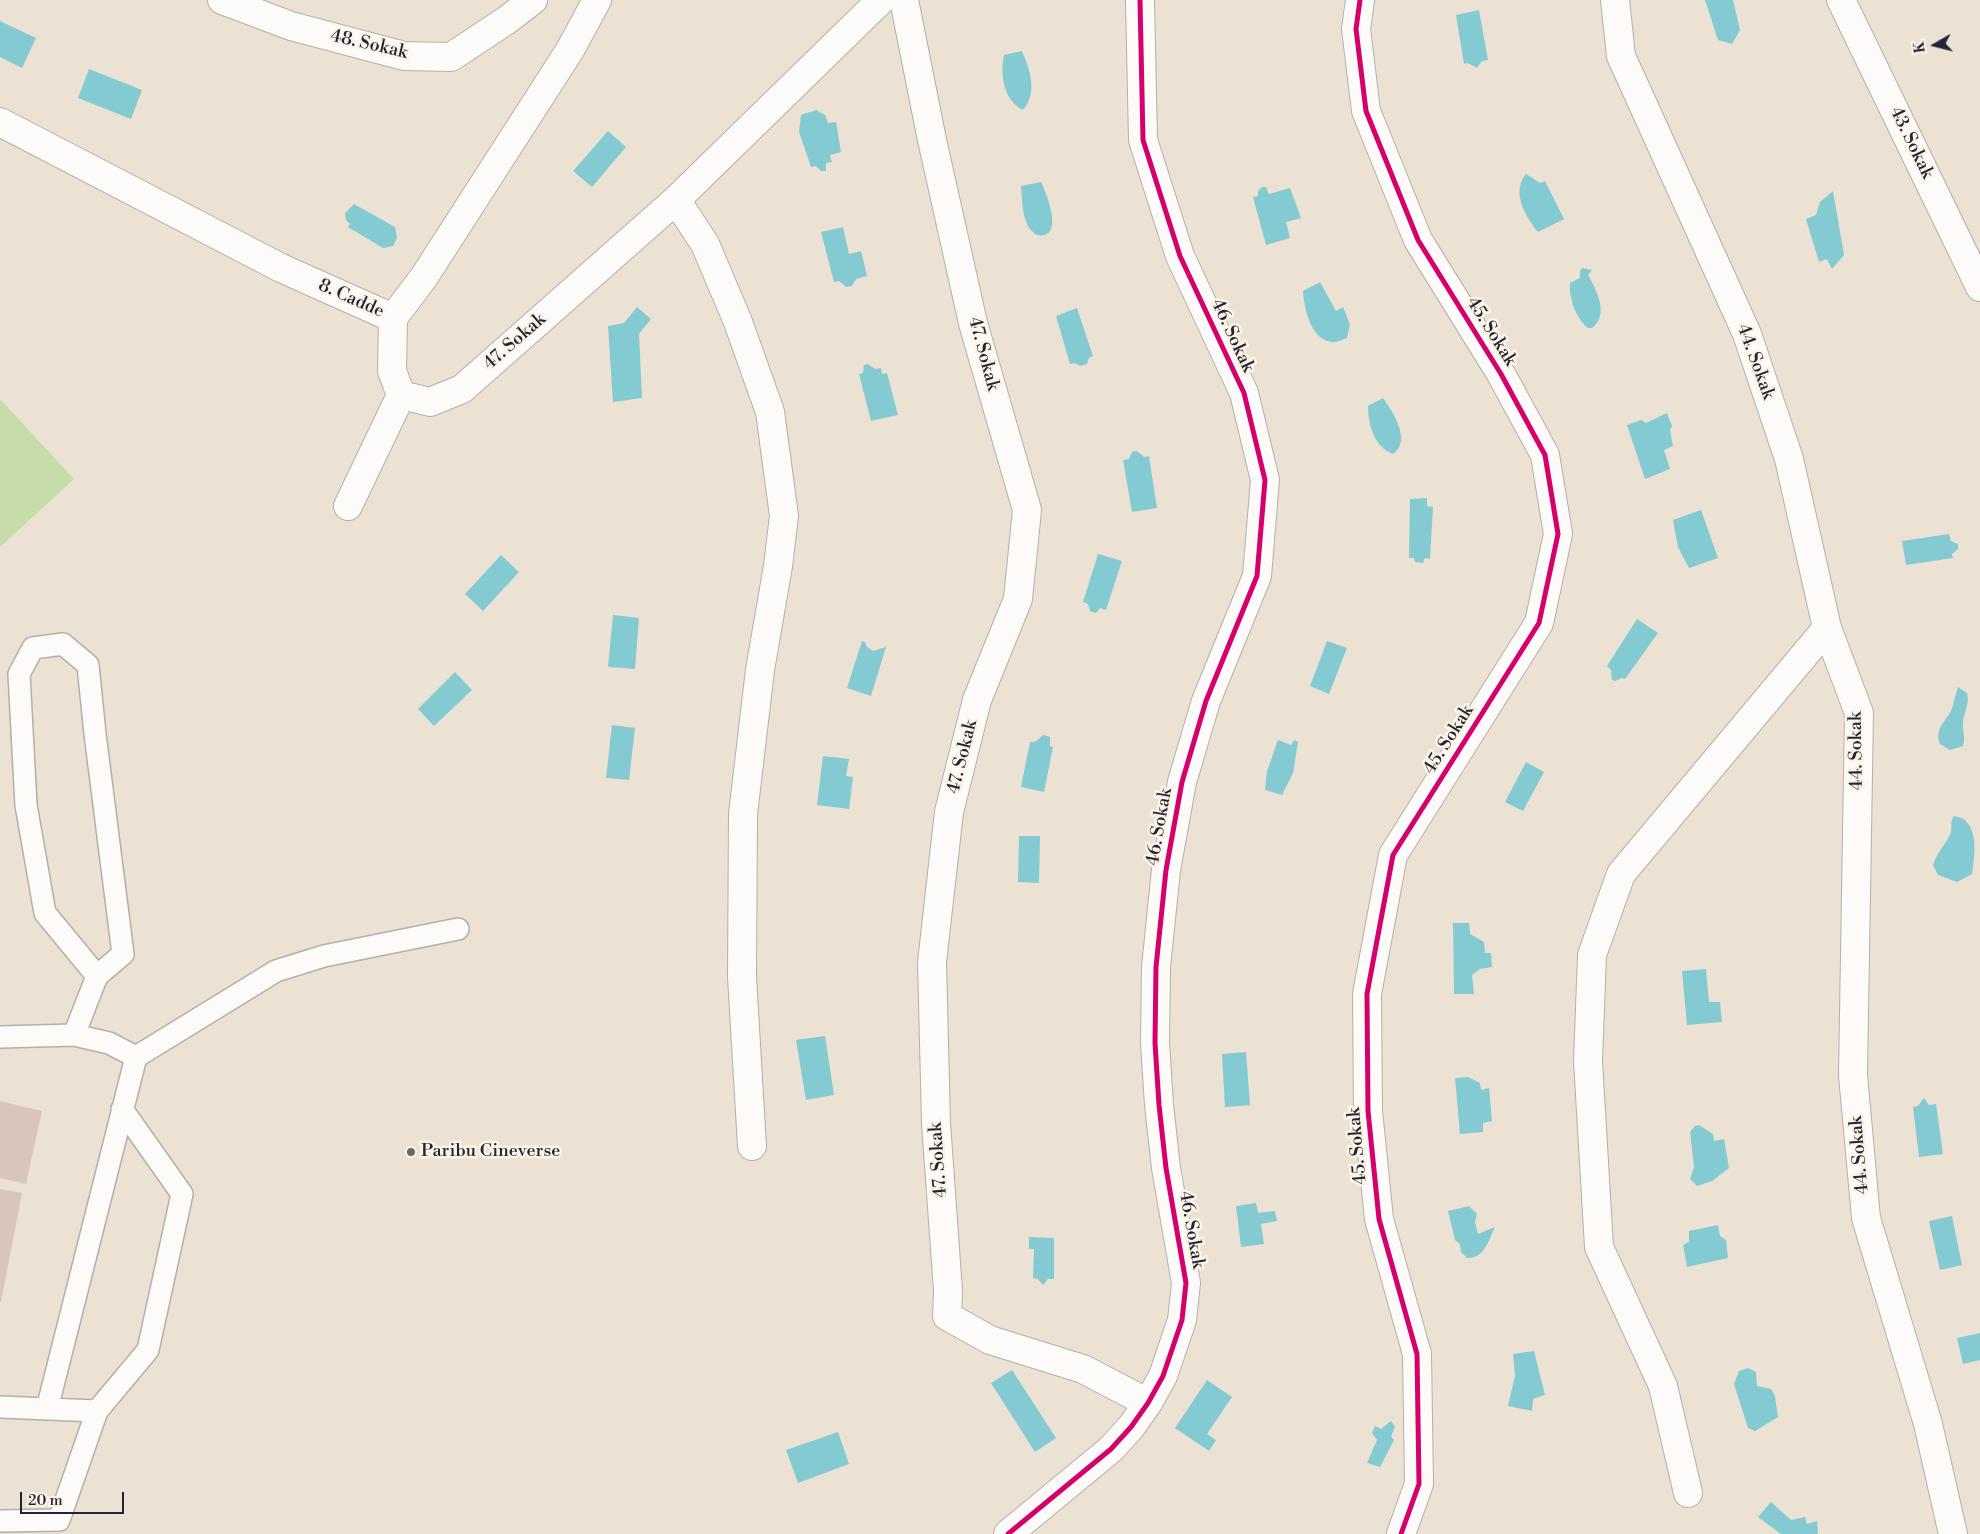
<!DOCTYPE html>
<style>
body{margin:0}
#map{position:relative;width:1980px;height:1534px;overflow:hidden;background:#ebe2d4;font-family:"Libre Bodoni",serif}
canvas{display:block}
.north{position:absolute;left:1910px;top:20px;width:50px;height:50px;-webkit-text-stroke:4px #fcf5e5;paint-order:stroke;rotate:262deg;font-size:14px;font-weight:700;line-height:20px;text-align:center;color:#22223b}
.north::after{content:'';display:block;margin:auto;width:18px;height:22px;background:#22223b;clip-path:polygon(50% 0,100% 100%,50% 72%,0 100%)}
.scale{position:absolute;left:20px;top:1492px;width:104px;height:22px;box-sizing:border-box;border:2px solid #22223b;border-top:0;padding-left:6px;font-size:15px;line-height:18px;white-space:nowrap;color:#22223b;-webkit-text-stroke:4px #fcf5e5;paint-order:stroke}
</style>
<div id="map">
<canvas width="1980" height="1534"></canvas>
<div class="north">K</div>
<div class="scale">20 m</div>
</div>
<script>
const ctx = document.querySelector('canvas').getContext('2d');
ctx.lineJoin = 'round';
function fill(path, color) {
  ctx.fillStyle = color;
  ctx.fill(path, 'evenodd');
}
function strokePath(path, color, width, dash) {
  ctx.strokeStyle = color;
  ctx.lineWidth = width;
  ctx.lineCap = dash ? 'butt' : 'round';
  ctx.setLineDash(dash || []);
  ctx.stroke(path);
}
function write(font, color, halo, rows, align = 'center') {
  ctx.font = font + ' "Libre Bodoni",serif';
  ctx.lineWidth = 5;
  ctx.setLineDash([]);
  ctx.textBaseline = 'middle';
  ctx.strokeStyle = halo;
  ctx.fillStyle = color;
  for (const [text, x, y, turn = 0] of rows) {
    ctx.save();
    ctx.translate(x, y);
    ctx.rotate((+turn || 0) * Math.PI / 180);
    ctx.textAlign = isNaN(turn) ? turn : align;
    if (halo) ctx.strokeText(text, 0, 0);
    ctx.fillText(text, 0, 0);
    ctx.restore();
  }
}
const green = new Path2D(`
 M0,399l74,80 -74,68z`);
const water = new Path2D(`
 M1705,0h28l7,30 -8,14 -14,-4z
 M1479,10l9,50 -6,1 -5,7 -9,-5 -4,1 -8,-49z
 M0,21l36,17 -14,30 -22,-11z
 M1022,51c8,19 16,42 1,59 -20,-10 -23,-36 -19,-55z
 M89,69l53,21 -11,29 -53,-21z
 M816,110l9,5 3,8 8,-1 5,30 -11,3 2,7 -6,1v8h-5l-5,-5 -5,1 -12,-35 2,-17z
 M608,131l18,16 -34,40 -19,-16z
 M1526,174l14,9 5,-2 19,38 -26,13c-13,-16 -27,-40 -12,-58z
 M1041,182c5,10 21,50 3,53 -4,1 -9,0 -11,-3 -11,-9 -11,-33 -12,-46z
 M1262,187h4l3,7 21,-6 11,30 -15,4 4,16 -24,7 -13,-48 5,-1v-5z
 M1833,191l11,64 -12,14 -5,-10 -8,3 -13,-43 10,-4 4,-13z
 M354,204l41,23 2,11 -4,8 -10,2 -35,-21 2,-3 -4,-4 -1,-7z
 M843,227l6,27 12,-3 6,25 -11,3 -4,7 -6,1 -7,-6 -5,1 -13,-50z
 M1582,268l10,2 -4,5c8,14 22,40 4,53h-4c-12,-9 -19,-30 -18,-45l10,-5v-7z
 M1320,282l16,29 7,-4 7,17 -3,14c-4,1 -10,5 -15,4 -21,-2 -28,-33 -29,-51z
 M637,307l14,12 -12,15 3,64 -29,4 -5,-76 16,-3z
 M1077,308l16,48 -4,2 -2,6 -7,2 -5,-3 -5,1 -14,-48z
 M868,364l7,5 6,-1 1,6 5,-1 11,42 -27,6 -12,-47 4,-1 1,-8z
 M1383,398c10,14 29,43 10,56 -19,-7 -25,-30 -25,-48z
 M1667,413l5,13 -2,4 3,16 -9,4 6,19 -25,10 -18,-54 14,-5 5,3z
 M1137,451l7,6 5,-1 8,52 -25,4 -9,-52 6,-1 3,-7z
 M1427,498v8l6,1 -3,52 -5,-1 -2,5 -8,-1 -1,-4h-5l1,-59z
 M1701,510l17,48 -29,10 -11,-21 -5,-27z
 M1949,534l2,7 7,3v5l-6,5 1,4 -47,7 -4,-24z
 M1098,554l24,7 -16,49 -6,-2 -4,5 -6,-2 -2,-7 -5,-2z
 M501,555l18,17 -36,39 -18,-17z
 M613,615l26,3 -4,51 -27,-2z
 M1637,619l21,14 -33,46 -3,-1 -7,3 -3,-1 -1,-10 -4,-4z
 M862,641l4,2v3l7,5 13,-4 -15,49 -24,-8z
 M1327,641l20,7 -18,46 -19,-8z
 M455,672l17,18 -38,36 -16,-17z
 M1958,687l9,6c3,11 -3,18 -4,29 -1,8 3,15 0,24l-13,4 -10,-6c-6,-14 5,-22 11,-33 3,-7 4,-16 7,-24z
 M612,725l23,3 -6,52 -23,-2z
 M1043,735l7,2v9l3,1 -9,45 -23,-5 9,-45h5z
 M1278,740l13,5 3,-5 4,2 -5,31 -11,22 -17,-5 2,-19z
 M823,756l26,3 -3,17 7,1 -4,32 -32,-4z
 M1526,762l18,10 -21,39 -18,-9z
 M1954,816c26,3 21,39 18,58l-15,8 -19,-7 -5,-10c4,-13 14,-22 18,-33 1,-7 -1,-11 3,-16z
 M1019,836h21l-1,47 -21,-1z
 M1453,923h16l1,11 14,8 1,11h6l1,14 -12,2 -8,6 2,19h-20z
 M1706,969l3,33h11l2,20 -35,3 -5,-54z
 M825,1036l9,59 -28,5 -10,-60z
 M1246,1052l4,53 -25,2 -3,-53z
 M1468,1077l12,6 1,7 8,-2 3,33 -9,2v9l-23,2 -5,-56z
 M1924,1098l5,7 7,-1 7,50 -24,3 -6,-50 5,-1z
 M1699,1125l14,9 1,7 10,-2 5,29 -17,13 -15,5 -7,-7 4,-12 -4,-35 5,-6z
 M1256,1203l2,10 17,-2 2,10 -16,3 3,20 -23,3 -5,-41z
 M1469,1206l8,8 -2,8 3,12 17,-7c-7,14 -10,31 -28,31l-6,-6 -1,-8 -5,-4 -7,-29z
 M1952,1216l10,49 -22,5 -11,-49z
 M1718,1225l2,11 6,4 2,18 -41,9 -4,-22 6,-3v-11z
 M1029,1237l25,1v41h-6l-5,6 -5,-6 -5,-1 1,-29h-5z
 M1980,1333v27l-17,4 -6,-26z
 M1534,1351l11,44 -12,4 -1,12 -24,-5 7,-30 -2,-22z
 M1748,1368l8,4 1,14 14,3 4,7 3,21 -23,14 -7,-3 -14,-44 5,-13z
 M1012,1370l44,68 -21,14 -44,-69z
 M1207,1380l25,17 -25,37 9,6 -7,11 -34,-23z
 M1391,1421l4,6 -4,9 3,4 -14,27 -13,-4 10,-23 -5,-7 3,-7 6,3z
 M838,1432l11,32 -51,19 -12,-33z
 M1771,1502l20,18 14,-3 2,7 10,-3 1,13h-37l-23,-17z`);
const building = new Path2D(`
 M0,1101l42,10 -16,73 -26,-6z
 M0,1189l22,4 -21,109h-1z`);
const service = new Path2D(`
 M63,644l25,21 7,69 28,220 -26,22 -52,-63 -19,-108 -7,-131 14,-26z
 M74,1035l23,-59
 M0,1037l74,-2 35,8 27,14
 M0,1407l97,4
 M47,1409l89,-352 140,-86 48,-15 134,-27
 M0,1521l59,-1 38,-109 51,-61 34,-156 -60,-85`);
const minor = new Path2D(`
 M222,0l69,26 113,30 47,1 56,-37 26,-20
 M904,0l28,140 41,183 54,187 -9,89 -41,101 -28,112 -17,150 4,161 12,168 -1,25 43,24 93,29 65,34
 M1360,0l-4,29 10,82 52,129 83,134 44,81 13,79 -19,89 -146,232 -26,139 1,117 11,108 38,135 2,130 -18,50
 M1615,0l6,56 126,278 42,125 38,169 32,85 -6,362 13,143 62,206 25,110
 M1841,0l139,287
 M0,122l281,146 112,50
 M676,200l29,44 33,78 32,90 14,104 -6,50 -18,104 -17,144 -1,163 10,169
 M393,318l-1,53 9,24 29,7 32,-13 214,-189 205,-200
 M393,318l31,-41 146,-227 27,-50
 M348,506l53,-111
 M1688,1493l-25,-107 -64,-139 -11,-186 4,-106 29,-81 206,-246
 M1008,1534l103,-85 20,-22 17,-24 15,-27 19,-56 4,-37 -20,-115 -7,-63 -4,-62 1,-76 10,-97 16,-88 24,-81 51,-125 8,-96 -21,-87 -64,-137 -37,-116 -3,-140`);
const cycleway = new Path2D(`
 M1360,0l-4,29 10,82 52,129 83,134 44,81 13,79 -19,89 -146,232 -26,139 1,117 11,108 38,135 2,130 -18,50
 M1008,1534l103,-85 20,-22 17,-24 15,-27 19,-56 4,-37 -20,-115 -7,-63 -4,-62 1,-76 10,-97 16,-88 24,-81 51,-125 8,-96 -21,-87 -64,-137 -37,-116 -3,-140`);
const markers = [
 [411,1152,5,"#686571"]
];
const streetNames = [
 ["48. Sokak",369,45,13],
 ["43. Sokak",1911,143,64],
 ["8. Cadde",351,299,24],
 ["45. Sokak",1491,332,58],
 ["46. Sokak",1232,336,65],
 ["47. Sokak",515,342,-41],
 ["47. Sokak",983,354,75],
 ["44. Sokak",1755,362,70],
 ["45. Sokak",1449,740,-58],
 ["44. Sokak",1857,751,-91],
 ["47. Sokak",963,757,-76],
 ["46. Sokak",1160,827,-80],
 ["45. Sokak",1358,1146,-95],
 ["44. Sokak",1860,1155,-95],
 ["47. Sokak",939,1160,-94],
 ["46. Sokak",1191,1230,80]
];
const poiNames = [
 ["Paribu Cineverse",421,1152]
];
fill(green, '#c6dca9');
fill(water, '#83cad3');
fill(building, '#dac5bb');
strokePath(service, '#b5afa9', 24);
strokePath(minor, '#b5afa9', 30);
strokePath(service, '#fcfbf9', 21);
strokePath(minor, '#fcfbf9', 28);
strokePath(cycleway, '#d6006c', 5);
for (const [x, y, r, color] of markers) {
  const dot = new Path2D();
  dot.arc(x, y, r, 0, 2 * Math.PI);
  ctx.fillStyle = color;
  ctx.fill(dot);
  strokePath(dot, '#fcf5e5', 2);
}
write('18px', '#22223b', '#fcf5e5', streetNames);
write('18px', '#22223b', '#fcf5e5', poiNames, 'left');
</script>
